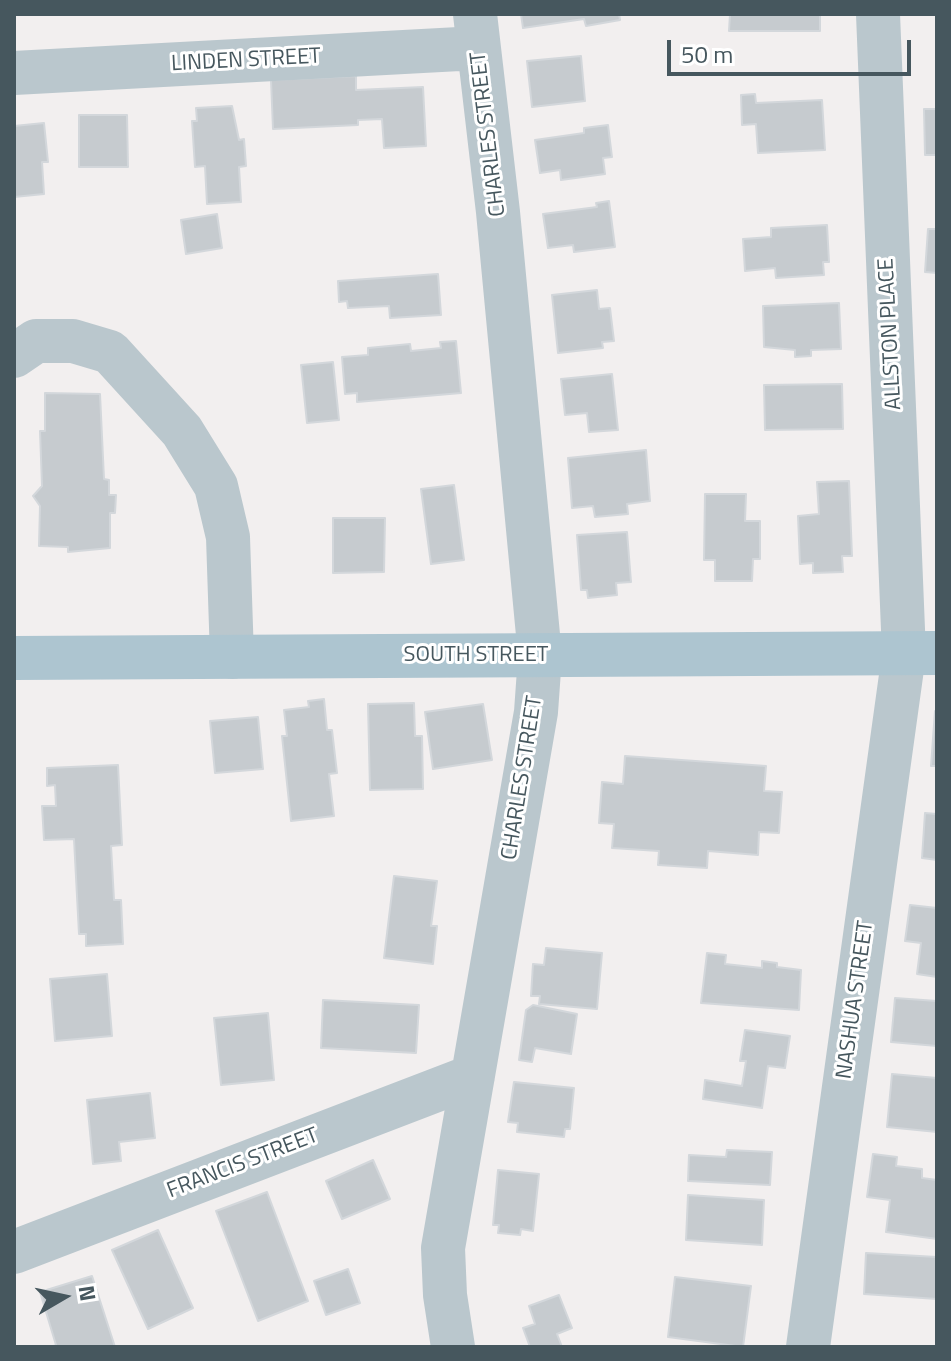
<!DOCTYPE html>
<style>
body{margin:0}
#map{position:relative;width:951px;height:1361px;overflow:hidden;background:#f2efef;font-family:"Titillium Web",sans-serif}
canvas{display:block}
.frame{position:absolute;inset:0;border:16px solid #46575e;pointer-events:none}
.north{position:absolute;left:24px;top:1257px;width:80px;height:80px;-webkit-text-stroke:6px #fff;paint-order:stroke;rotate:81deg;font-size:22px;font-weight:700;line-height:32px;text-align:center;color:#46575e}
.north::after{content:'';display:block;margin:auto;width:28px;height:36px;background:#46575e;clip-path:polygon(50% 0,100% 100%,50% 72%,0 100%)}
.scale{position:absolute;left:667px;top:40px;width:244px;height:36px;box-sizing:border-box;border:4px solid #46575e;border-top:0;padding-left:10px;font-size:24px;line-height:28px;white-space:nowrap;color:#46575e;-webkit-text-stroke:6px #fff;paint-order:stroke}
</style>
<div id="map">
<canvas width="951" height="1361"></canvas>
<div class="frame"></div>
<div class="north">N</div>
<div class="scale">50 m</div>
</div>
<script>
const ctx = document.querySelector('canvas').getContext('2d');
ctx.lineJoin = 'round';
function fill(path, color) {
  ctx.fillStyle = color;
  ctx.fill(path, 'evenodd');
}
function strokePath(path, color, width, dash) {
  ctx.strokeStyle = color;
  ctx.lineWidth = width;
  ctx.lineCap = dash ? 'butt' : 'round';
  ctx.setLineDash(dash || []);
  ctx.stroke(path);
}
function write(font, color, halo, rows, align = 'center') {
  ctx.font = font + ' "Titillium Web",sans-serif';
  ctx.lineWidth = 6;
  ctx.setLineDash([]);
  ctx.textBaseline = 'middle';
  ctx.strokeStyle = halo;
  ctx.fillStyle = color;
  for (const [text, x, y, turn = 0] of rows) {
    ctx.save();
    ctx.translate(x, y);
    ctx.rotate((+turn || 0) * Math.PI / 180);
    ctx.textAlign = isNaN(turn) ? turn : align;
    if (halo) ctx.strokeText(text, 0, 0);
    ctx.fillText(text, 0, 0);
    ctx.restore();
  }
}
const building = new Path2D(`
 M521,14h98l1,6 -34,6 -2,-7 -61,9z
 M730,14h90v17h-91z
 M581,56l4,45 -53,6 -5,-46z
 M356,76v14l67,-3 3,59 -42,2 -2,-29 -24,1v5l-85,4 -2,-49z
 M755,94l1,9 66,-3 3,50 -67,3 -2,-29 -14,1 -1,-30z
 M232,106l7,34 5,-1 2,27 -7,1 2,35 -34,2 -2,-38 -10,1 -3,-46h5l-1,-13z
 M924,109h13v46h-12z
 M79,115h48l1,52h-49z
 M44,123l4,39h-6l2,32 -30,3v-71z
 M608,125l4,32 -9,1 2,16 -44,6 -1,-10 -20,3 -5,-33 49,-7v-5z
 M609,201l6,46 -41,5 -1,-7 -25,3 -5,-34 54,-7 -1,-4z
 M217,214l5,34 -36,6 -5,-34z
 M827,225l2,37h-6l1,13 -48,3 -1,-10 -30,3 -2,-32 28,-2v-9z
 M928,229h9v44l-12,-1z
 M438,274l3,41 -51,3 -1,-12 -41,2 -1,-7 -8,1 -1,-21z
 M597,290l2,19 11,-1 4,33 -12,1 1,6 -45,5 -6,-58z
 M839,303l2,46 -30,1v6l-16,1v-7l-31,-3 -1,-41z
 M456,341l5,52 -104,9v-9l-12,1 -3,-37 26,-2v-7l42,-4 1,7 30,-3 -1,-6z
 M333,362l6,58 -32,3 -6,-58z
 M612,374l6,56 -29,2 -2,-19 -22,2 -4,-36z
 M842,384l1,45 -78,1 -1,-45z
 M45,393l55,1 4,85 5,1v15h7l-1,18h-5v35l-42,4v-5l-29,-1 1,-40 -7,-10 9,-10 -2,-55h5z
 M646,450l4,51 -23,3 1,10 -33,3 -2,-11 -21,2 -4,-50z
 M849,481l3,75h-10l1,16 -30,1v-10l-13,1 -2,-48 21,-2 -2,-32z
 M454,485l10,75 -33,4 -10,-75z
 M705,494h41l-1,27h15v38h-7l-1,22h-37v-21h-11z
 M333,518h52l-1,54 -51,1z
 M627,532l4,50 -15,1 1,12 -29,3 -1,-8h-6l-4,-55z
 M324,699l3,31h5l5,43 -8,1 5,42 -43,5 -9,-85h5l-3,-26 25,-3 -1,-6z
 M414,703l1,33h7l1,53 -53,1 -2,-86z
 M483,704l9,56 -59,9 -8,-57z
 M935,711h2v73l-1,-18h-5z
 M258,717l5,52 -48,4 -5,-52z
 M625,756l141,10 -2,25 18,1 -3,41 -20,-1 -1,23 -50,-4 -1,17 -49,-3 1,-14 -47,-3 2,-24 -15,-1 3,-41 21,2z
 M118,765l4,80 -11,1 3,54h7l2,44 -37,2v-12h-7l-5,-95 -30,1 -2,-34h14l-1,-21 -8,1v-18z
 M925,813l12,1v46l-15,-2z
 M394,876l43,5 -6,45h6l-4,38 -49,-6z
 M910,905l27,3v69l-20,-3 4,-31 -16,-2z
 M546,948l56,5 -5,56 -58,-5 1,-8h-9l2,-32 11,1z
 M707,953l19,2 -1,9 37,4v-7l15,2v4l24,3 -2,40 -98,-7z
 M107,974l5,62 -57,5 -5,-62z
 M895,998l42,3v45l-46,-4z
 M323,1000l96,5 -3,48 -95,-5z
 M533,1005l44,9 -6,40 -36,-6 -3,14 -13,-2 7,-50z
 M268,1013l6,67 -53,5 -7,-67z
 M745,1030l45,6 -5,32 -17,-2 -6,42 -59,-9 2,-19 37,6 4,-25h-6z
 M892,1074l45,4v54l-50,-5z
 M514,1082l60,6 -4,41h-5l-1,8 -47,-5 1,-9 -10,-1z
 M150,1093l5,45 -36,4 2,19 -28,3 -6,-64z
 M727,1150l45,2 -2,33 -82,-4 1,-26 37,2z
 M873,1154l24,3 -1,9 26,3v9l15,2v59l-51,-7 4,-32 -23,-3z
 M373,1160l17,39 -48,20 -16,-38z
 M498,1170l41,4 -6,57 -12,-2 -1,6 -22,-2 1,-8h-6z
 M267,1192l41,109 -50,20 -42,-110z
 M688,1195l76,5 -2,45 -76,-5z
 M158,1230l35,78 -45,21 -36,-79z
 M866,1253l71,4v42l-73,-5z
 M348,1269l12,34 -34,12 -12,-34z
 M92,1276l23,71h-63l4,-2 -16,-53z
 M675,1277l76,9 -8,61 -75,-10z
 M559,1295l13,33 -15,6 5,13h-32l-7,-19 12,-4 -6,-18z`);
const minor = new Path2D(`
 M14,73l464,-25
 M14,356l22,-15h37l37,11 72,79 34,55 12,51 4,120
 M14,1252l459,-176
 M453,1347l-8,-52 -2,-47 93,-536 4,-56 -42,-444 -23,-198
 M808,1347l96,-693 -26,-640`);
const major = new Path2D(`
 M14,658l923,-5`);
const streetNames = [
 ["LINDEN STREET",246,61,-3],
 ["CHARLES STREET",489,134,-97],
 ["ALLSTON PLACE",891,334,-93],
 ["SOUTH STREET",476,656],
 ["CHARLES STREET",523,778,-81],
 ["NASHUA STREET",856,1000,-82],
 ["FRANCIS STREET",243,1164,-21]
];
fill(building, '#c6cbcf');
strokePath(building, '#d3d7db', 2);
strokePath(minor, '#bac7cd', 44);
strokePath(major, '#adc5d0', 44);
write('22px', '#46575e', '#fff', streetNames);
</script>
